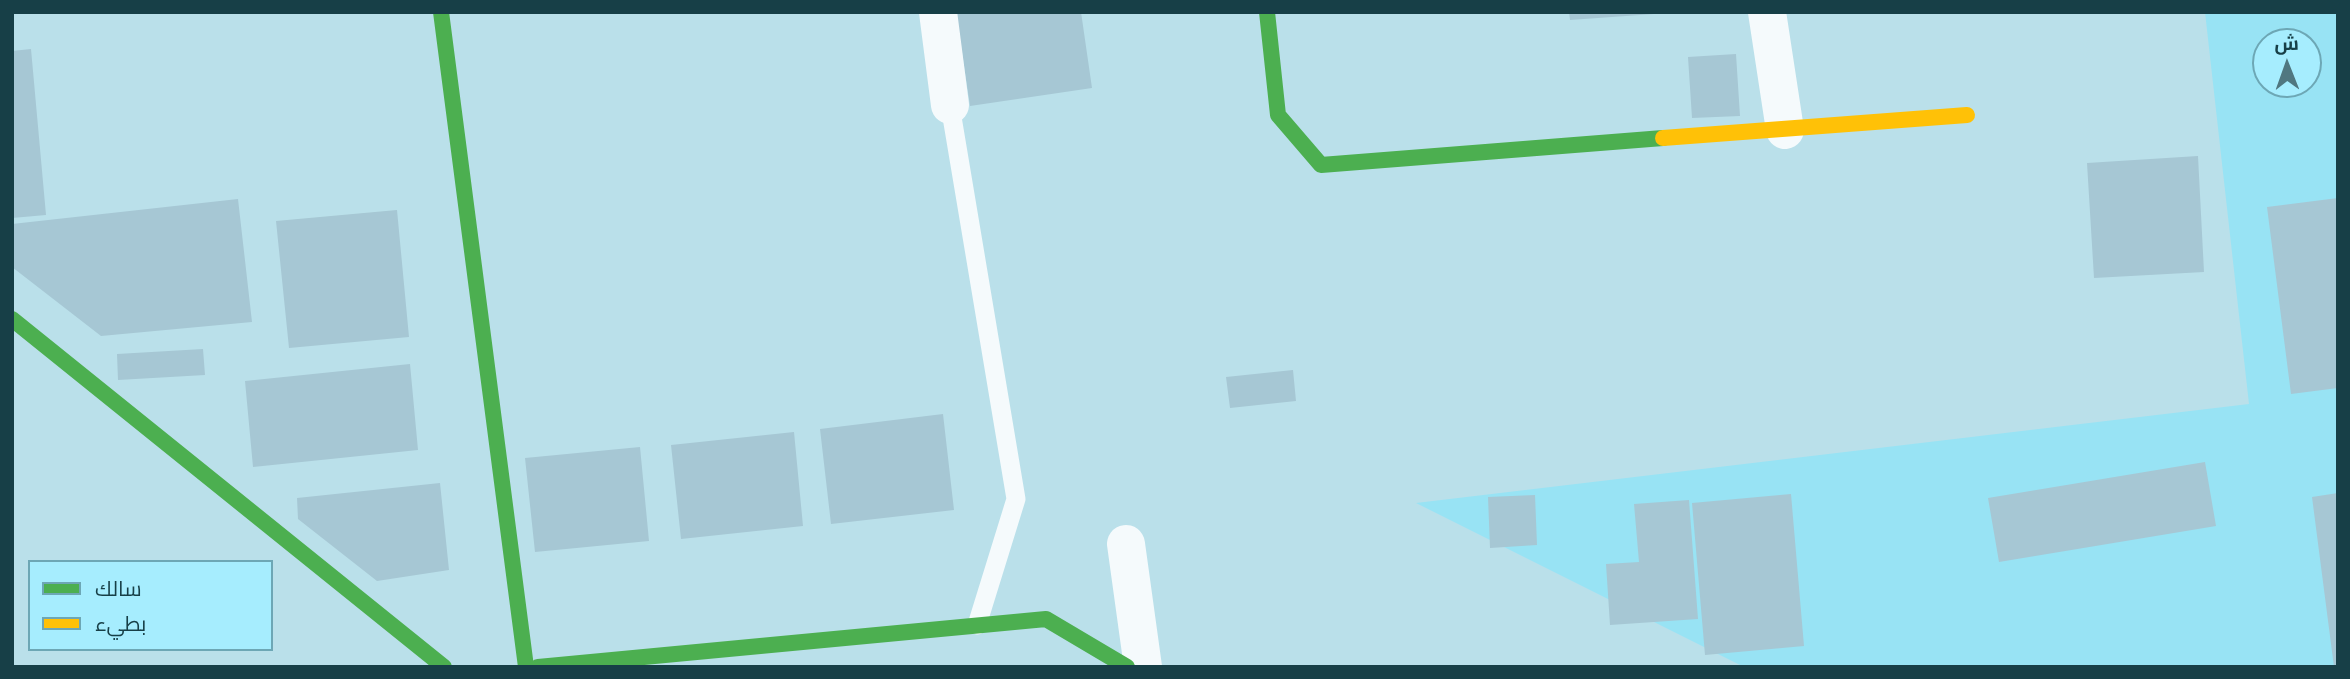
<!DOCTYPE html>
<meta charset="utf-8">
<style>
body{margin:0}
#map{position:relative;width:2350px;height:679px;overflow:hidden;background:#bae0ea;font-family:Poppins,Cairo,sans-serif}
canvas{display:block}
.frame{position:absolute;inset:0;border:14px solid #173f47;pointer-events:none}
.legend{position:absolute;left:28px;top:560px;width:245px;height:91px;box-sizing:border-box;background:#a6edfe;border:2px solid #6da7b5;margin:0;padding:9px 12px;list-style:none;font-size:21px;color:#173f47}
.legend li{display:flex;align-items:center;gap:14px;height:35px}
.legend b{width:35px;border:2px solid #6da7b5}
.north{position:absolute;left:2252px;top:28px;width:70px;height:70px;box-sizing:border-box;background:#a6edfe;border:2px solid #6da7b5;border-radius:50%;rotate:359deg;font-size:19px;font-weight:700;line-height:28px;text-align:center;color:#173f47}
.north::after{content:'';display:block;margin:auto;width:24px;height:32px;background:#507780;clip-path:polygon(50% 0,100% 100%,50% 72%,0 100%)}
</style>
<div id="map">
<canvas width="2350" height="679"></canvas>
<div class="frame"></div>
<ul class="legend">
<li><b style="height:9px;background:#4caf50"></b>سالك</li>
<li><b style="height:9px;background:#ffc107"></b>بطيء</li>
</ul>
<div class="north">ش</div>
</div>
<script>
const ctx = document.querySelector('canvas').getContext('2d');
ctx.lineJoin = 'round';
function fill(path, color) {
  ctx.fillStyle = color;
  ctx.fill(path, 'evenodd');
}
function strokePath(path, color, width, dash) {
  ctx.strokeStyle = color;
  ctx.lineWidth = width;
  ctx.lineCap = dash ? 'butt' : 'round';
  ctx.setLineDash(dash || []);
  ctx.stroke(path);
}
const built = new Path2D(`
 M2205,12h133v655h-594l-328,-164 833,-99zM2266,42h42v42h-42z`);
const building = new Path2D(`
 M956,12h125l11,76 -122,18z
 M1569,12h85v2l-84,6z
 M31,49l15,166 -34,3v-167z
 M1736,54l4,62 -48,2 -4,-61z
 M2198,156l6,116 -110,6 -7,-115z
 M2338,198v190l-47,6 -24,-187z
 M238,199l14,123 -151,14 -89,-69v-43z
 M397,210l12,127 -120,11 -13,-127z
 M203,349l2,26 -87,5 -1,-26z
 M410,364l8,86 -165,17 -8,-86z
 M1293,370l3,31 -66,7 -4,-31z
 M943,414l11,96 -123,14 -11,-95z
 M794,432l9,94 -122,13 -10,-94z
 M640,447l9,94 -114,11 -10,-94z
 M2205,462l11,64 -217,36 -11,-64z
 M440,483l9,87 -72,11 -79,-62 -1,-21z
 M2338,493v174h-4l-22,-170z
 M1791,494l13,152 -99,9 -13,-152z
 M1535,495l2,50 -47,3 -2,-51z
 M1689,500l9,119 -88,6 -4,-61 33,-2 -5,-58z`);
const lane = new Path2D(`
 M950,105l66,394 -39,126`);
const street = new Path2D(`
 M938,12l12,93
 M1767,12l18,118
 M1126,544l17,123`);
const fast = new Path2D(`
 M441,12l85,655
 M1267,12l11,103 43,50 342,-27
 M12,319l432,348
 M538,667l508,-48 81,48`);
const slow = new Path2D(`
 M1663,138l304,-23`);
fill(built, '#98e3f4');
fill(building, '#a6c7d4');
strokePath(lane, '#f5fafc', 19);
strokePath(street, '#f5fafc', 38);
strokePath(fast, '#4caf50', 16);
strokePath(slow, '#ffc107', 16);
</script>
